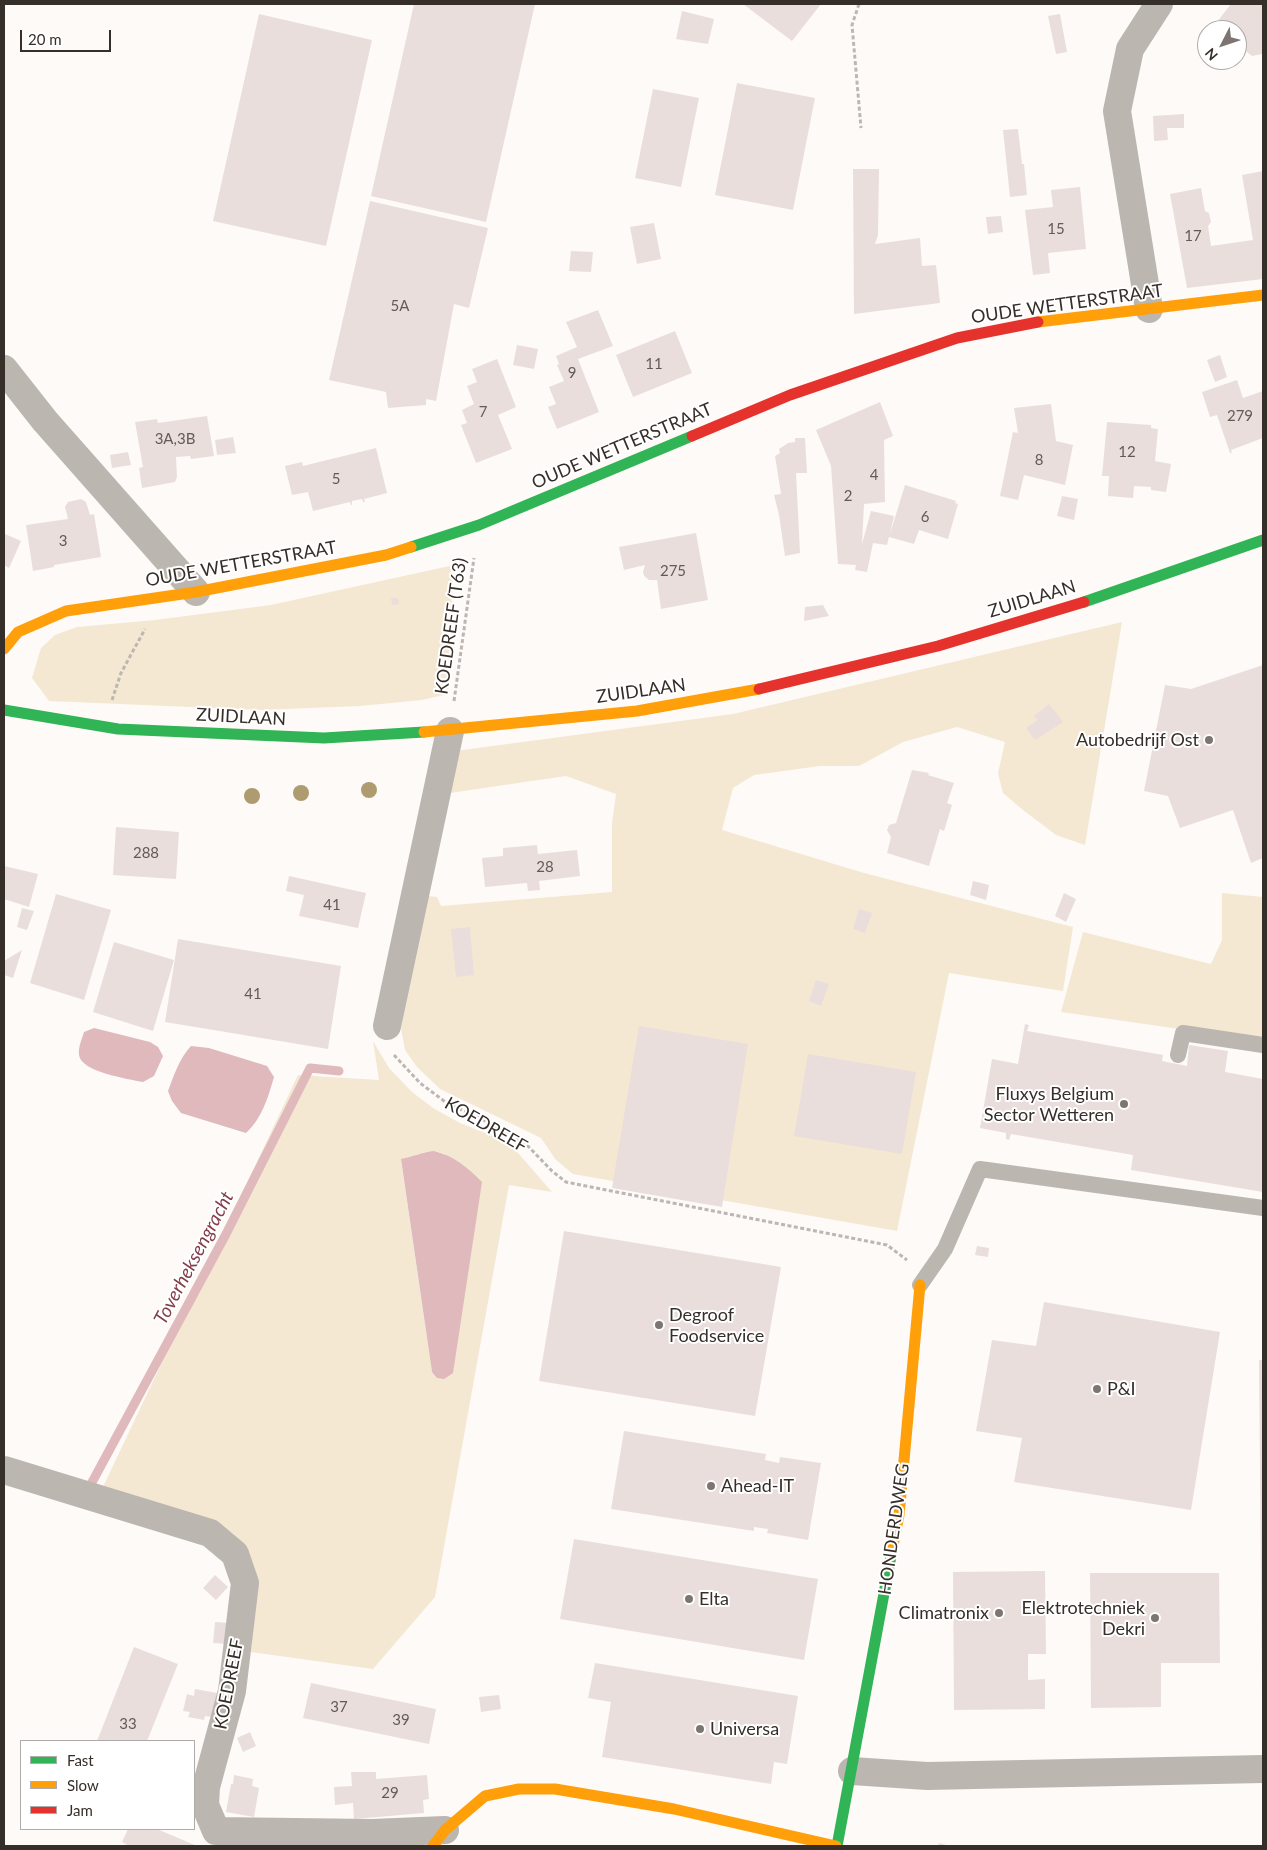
<!DOCTYPE html>
<style>
body{margin:0}
#map{position:relative;width:1267px;height:1850px;overflow:hidden;background:#fdfaf8;font-family:Lato,sans-serif}
canvas{display:block}
.frame{position:absolute;inset:0;border:5px solid #362e29;pointer-events:none}
.legend{position:absolute;left:20px;top:1740px;width:175px;height:90px;box-sizing:border-box;background:#fff;border:1px solid #afaba9;margin:0;padding:6px 9px;list-style:none;font-size:15px;color:#362e29}
.legend li{display:flex;align-items:center;gap:10px;height:25px}
.legend b{width:25px;border:1px solid #afaba9}
.north{position:absolute;left:1197px;top:20px;width:50px;height:50px;box-sizing:border-box;background:#fff;border:1px solid #afaba9;border-radius:50%;rotate:229deg;font-size:14px;font-weight:700;line-height:20px;text-align:center;color:#362e29}
.north::after{content:'';display:block;margin:auto;width:18px;height:22px;background:#7c7571;clip-path:polygon(50% 0,100% 100%,50% 72%,0 100%)}
.scale{position:absolute;left:20px;top:30px;width:91px;height:22px;box-sizing:border-box;border:2px solid #362e29;border-top:0;padding-left:6px;font-size:15px;line-height:18px;white-space:nowrap;color:#362e29;-webkit-text-stroke:4px #fff;paint-order:stroke}
</style>
<div id="map">
<canvas width="1267" height="1850"></canvas>
<div class="frame"></div>
<ul class="legend">
<li><b style="height:6px;background:#30b455"></b>Fast</li>
<li><b style="height:6px;background:#ff9f0a"></b>Slow</li>
<li><b style="height:6px;background:#e5322d"></b>Jam</li>
</ul>
<div class="north">N</div>
<div class="scale">20 m</div>
</div>
<script>
const ctx = document.querySelector('canvas').getContext('2d');
ctx.lineJoin = 'round';
function fill(path, color) {
  ctx.fillStyle = color;
  ctx.fill(path, 'evenodd');
}
function strokePath(path, color, width, dash) {
  ctx.strokeStyle = color;
  ctx.lineWidth = width;
  ctx.lineCap = dash ? 'butt' : 'round';
  ctx.setLineDash(dash || []);
  ctx.stroke(path);
}
function write(font, color, halo, rows, align = 'center') {
  ctx.font = font + ' Lato,sans-serif';
  ctx.lineWidth = 4;
  ctx.setLineDash([]);
  ctx.textBaseline = 'middle';
  ctx.strokeStyle = halo;
  ctx.fillStyle = color;
  for (const [text, x, y, turn = 0] of rows) {
    ctx.save();
    ctx.translate(x, y);
    ctx.rotate((+turn || 0) * Math.PI / 180);
    ctx.textAlign = isNaN(turn) ? turn : align;
    if (halo) ctx.strokeText(text, 0, 0);
    ctx.fillText(text, 0, 0);
    ctx.restore();
  }
}
const green = new Path2D(`
 M454,565l-5,79 -1,50 -26,6 -62,6 -98,4 -213,-9 -17,-23 9,-30 14,-13 22,-8 78,-7 116,-15z
 M1122,622l-37,223 -29,-10 -33,-25 -20,-17 -5,-20 7,-31 -48,-15 -54,15 -44,24h-39l-66,9 -21,13 -11,42 142,43 209,54 -10,64 -114,-18 -52,258 -324,-57 -17,-14 -15,-22 -101,-49 -23,-22 -12,-17 -4,-21 4,-32 23,-101 9,1 4,9 171,-14v-69l4,-29 -50,-18 -116,17 5,-42 278,-37z
 M1222,893l41,4v144l-202,-29 22,-80 128,32 11,-24z
 M373,1041l16,27 23,24 21,16 27,15 40,16 19,15 33,38 -43,-7 -74,412 -62,72 -122,-17 3,-64 -5,-24 -147,-75 196,-414 81,5zM434,1151l11,3 -13,218 -31,-212c11,-4 21,-8 33,-9z`);
const water = new Path2D(`
 M94,1028l56,14 8,5 5,9 -9,20 -11,6c-15,-3 -62,-10 -64,-27 -1,-8 3,-16 5,-23z
 M191,1046l18,2 58,18 7,11c-6,21 -12,41 -28,56l-65,-20 -9,-12 -4,-10c6,-16 11,-32 23,-45z
 M434,1151c20,5 33,16 48,31l-29,191 -9,6 -7,-1 -5,-6 -31,-213c12,-2 20,-7 33,-8z`);
const stream = new Path2D(`
 M90,1486l136,-252 84,-166 29,3`);
const building = new Path2D(`
 M414,4h121l-49,218 -115,-26z
 M743,4h78l-29,37z
 M1231,4h32v49l-1,1 -10,2 -15,-12v-14h-19l-5,-3z
 M682,11l32,8 -6,25 -32,-5z
 M259,14l113,26 -46,206 -113,-25z
 M1060,14l7,38 -11,2 -8,-38z
 M737,83l78,15 -22,112 -78,-15z
 M653,89l46,9 -18,89 -46,-9z
 M1184,114v14h-17l1,12 -14,1 -1,-25z
 M1018,129l4,35h2l3,31 -17,2 -7,-67z
 M853,169h26l-1,66 -3,9 45,-6 2,28 14,-1 4,38 -86,11z
 M1263,171v108l-76,9 -17,-94 31,-6 4,23 4,2 2,9 -3,4 3,20 42,-6 -11,-65z
 M1080,187l6,62 -38,4 2,20 -17,2 -8,-65 28,-3 -2,-17z
 M370,201l118,27 -19,80 -15,-4 -18,97 -10,-2v6l-38,3 -2,-16 -57,-12z
 M1001,216l2,16 -15,2 -2,-17z
 M654,223l7,36 -24,5 -7,-37z
 M571,251l22,1 -2,20 -22,-1z
 M598,310l15,36 -35,13 21,53 -42,17 -9,-22 8,-3 -7,-17 15,-6 -7,-16 2,-1 -3,-8 21,-9 -11,-25z
 M675,331l17,42 -59,24 -17,-42z
 M517,345l21,4 -4,20 -21,-4z
 M1220,355l7,22 -12,5 -8,-22z
 M497,359l19,48 -18,8 14,34 -36,14 -15,-38 6,-2 -5,-13 12,-6 -7,-18 10,-4 -5,-13z
 M1237,380l6,18 20,-7v47l-32,12 1,3h-2l-13,-38 -7,2 -8,-25z
 M880,402l13,34 -9,4 1,62 -21,2 -2,40 9,-33 23,5 -4,18 15,-49 51,16 -1,2 3,1 -10,35 -29,-9 -5,14 -25,-7 -2,8 -14,-2 -6,29 -12,-2 1,-5 -18,-1 -7,-98 -15,-36z
 M1051,404l5,37 17,4 -8,40 -41,-10 -6,25 -18,-4 13,-64 5,1 -4,-25z
 M207,416l7,40 -23,3 -1,-3 -14,1 1,20 -2,5 -33,6 -3,-20 4,-1 -8,-45 22,-3 1,4z
 M1107,422l44,3v3l7,1 -3,32 16,3 -5,28 -15,-2v-3l-17,-1 -1,12 -25,-2 1,-20h-7z
 M233,437l3,16 -19,2 -2,-15z
 M795,438h10l2,35h-11l4,80 -15,3 -6,-41 -5,-20 7,-1 -6,-38 5,-3 -1,-4 9,-6 7,-1z
 M376,448l11,45 -23,6 1,3h-2l-1,-3 -10,2v4h-1l-1,-3 -37,9 -5,-19 -16,3 -7,-29 17,-4 1,4z
 M128,452l3,13 -19,3 -2,-13z
 M1062,496l16,3 -4,21 -17,-4z
 M81,499l5,3 4,13 4,-1 7,43 -47,8v2l-21,4 -7,-46 42,-6 -3,-12 3,-5z
 M696,533l12,67 -47,9 -4,-29h-8l-5,-4 -1,-4 2,-7 -21,5 -5,-23z
 M5,534l16,7 -12,27 -5,-3z
 M391,598h7l1,6 -7,1z
 M823,605l6,11 -25,5 1,-14z
 M1263,665v193l-12,5 -18,-53 -53,18 -12,-32 -24,-5 21,-106 26,4z
 M1049,704l14,18 -28,18 -9,-12 12,-8 -4,-4z
 M912,770l17,3 -1,2 26,8 -7,20 5,2 -8,26 -4,-2 -11,37 -42,-13 4,-16 -4,-7 2,-5 7,-2z
 M116,827l63,5 -3,47 -63,-4z
 M537,845l1,9 39,-4 3,26 -41,5 1,9 -12,1 -1,-8 -42,4 -3,-29 21,-2v-8z
 M4,866l34,8 -9,33 -25,-8z
 M289,876l77,17 -8,35 -59,-12 5,-21 -18,-4z
 M973,881l16,4 -3,15 -16,-5z
 M1064,893l12,6 -10,23 -11,-6z
 M56,894l55,16 -27,90 -54,-17z
 M22,908l12,3 -7,19 -10,-3z
 M859,909l13,4 -7,20 -12,-4z
 M470,927l4,48 -18,2 -5,-48z
 M178,939l163,27 -13,83 -163,-27z
 M114,942l60,18 -21,71 -60,-19z
 M22,950l-9,28 -9,-3v-14z
 M816,980l13,4 -8,22 -12,-5z
 M1025,1024l4,1 -2,6 136,24 -1,6 25,5 2,-21 39,6 -3,21 38,7v113l-132,-22 2,-15 -122,-21 -2,6 -3,-1v-6l-26,-5 12,-69 26,5z
 M639,1026l109,18 -26,163 -110,-19z
 M808,1054l108,18 -14,82 -108,-18z
 M564,1231l217,36 -26,149 -216,-35z
 M977,1246l12,2 -1,9 -13,-2z
 M1044,1302l176,30 -29,178 -177,-28 8,-44 -46,-7 16,-91 44,6z
 M1259,1360h4v336h-1z
 M624,1431l142,23 -1,6 14,3 1,-6 41,6 -13,77 -41,-7 1,-4 -14,-2v4l-143,-22z
 M574,1539l244,40 -14,81 -244,-41z
 M1045,1571l1,83h-18v26l17,-1v30l-91,1 -1,-138z
 M1090,1573h129l1,90h-59v44l-70,1z
 M215,1575l13,12 -12,13 -13,-12z
 M215,1622l15,1 -2,21 -15,-1z
 M134,1647l44,17 -31,77h-50z
 M595,1663l203,33 -11,68 -13,-2 -3,22 -169,-27 9,-55 -23,-4z
 M311,1683l125,26 -7,35 -126,-26z
 M195,1689l22,4 -5,24 -7,-1 -1,4 -16,-3 2,-5 -7,-1 4,-17 7,2z
 M499,1695l2,14 -20,3 -2,-15z
 M250,1732l6,14 -13,6 -6,-14z
 M351,1772h25v7l51,-4 2,24 -6,1 1,13 -70,6 -1,-16 -18,2 -1,-18 18,-1z
 M234,1775l19,4 -1,7 7,2 -5,29 -28,-5 5,-28h2z
 M128,1829h29l40,17h-68l-7,-4z
 M939,1843l11,3h-12z`);
const path = new Path2D(`
 M859,4l-7,21 9,103
 M112,700l9,-27 24,-44
 M454,701l20,-143
 M394,1055l26,28 28,21 32,14 45,25 27,28 14,11 321,63 20,15`);
const lane = new Path2D(`
 M1178,1055l5,-22 80,12
 M920,1285l25,-36 35,-80 283,39`);
const street = new Path2D(`
 M1149,309l-32,-198 13,-62 29,-45
 M4,369l41,52 151,171
 M387,1026l63,-295
 M4,1470l206,63 25,21 10,29 -13,108 -26,96 -1,18 11,26 156,2 73,-3
 M852,1771l75,5 336,-7`);
const fast = new Path2D(`
 M411,547l68,-22 213,-89
 M1084,602l179,-62
 M4,710l114,19 206,9 100,-6
 M836,1846h1l54,-290`);
const slow = new Path2D(`
 M1038,322l225,-27
 M4,649l14,-17 48,-21 130,-19 190,-37 25,-8
 M424,732l213,-21 122,-22
 M891,1556l8,-41 21,-230
 M433,1846l12,-16 40,-34 34,-7h36l119,20 162,37`);
const jam = new Path2D(`
 M692,436l98,-41 167,-57 81,-16
 M759,689l179,-43 146,-44`);
const trees = [
 [369,790],
 [301,793],
 [252,796]
];
const markers = [
 [1209,740,5,"#7c7571"],
 [1124,1104,5,"#7c7571"],
 [659,1325,5,"#7c7571"],
 [1097,1389,5,"#7c7571"],
 [711,1486,5,"#7c7571"],
 [689,1599,5,"#7c7571"],
 [999,1613,5,"#7c7571"],
 [1155,1618,5,"#7c7571"],
 [700,1729,5,"#7c7571"]
];
const numberNames = [
 ["15",1056,229],
 ["17",1193,236],
 ["5A",400,306],
 ["11",654,364],
 ["9",572,373],
 ["7",483,412],
 ["279",1240,416],
 ["3A,3B",175,439],
 ["12",1127,452],
 ["8",1039,460],
 ["4",874,475],
 ["5",336,479],
 ["2",848,496],
 ["6",925,517],
 ["3",63,541],
 ["275",673,571],
 ["288",146,853],
 ["28",545,867],
 ["41",332,905],
 ["41",253,994],
 ["37",339,1707],
 ["39",401,1720],
 ["33",128,1724],
 ["29",390,1793]
];
const streetNames = [
 ["OUDE WETTERSTRAAT",1067,304,-8],
 ["OUDE WETTERSTRAAT",622,446,-23],
 ["OUDE WETTERSTRAAT",241,564,-10],
 ["ZUIDLAAN",1032,599,-17],
 ["KOEDREEF (T63)",451,626,-82],
 ["ZUIDLAAN",641,691,-8],
 ["ZUIDLAAN",241,717,3],
 ["KOEDREEF",486,1125,30],
 ["HONDERDWEG",894,1529,-82],
 ["KOEDREEF",229,1684,-79]
];
const poiNames = [
 ["Autobedrijf Ost",1199,740,"right"],
 ["Fluxys Belgium",1114,1094,"right"],
 ["Sector Wetteren",1114,1115,"right"],
 ["Degroof",669,1315],
 ["Foodservice",669,1336],
 ["P&I",1107,1389],
 ["Ahead-IT",721,1486],
 ["Elta",699,1599],
 ["Elektrotechniek",1145,1608,"right"],
 ["Dekri",1145,1629,"right"],
 ["Climatronix",989,1613,"right"],
 ["Universa",710,1729]
];
const waterNames = [
 ["Toverheksengracht",194,1258,-62]
];
fill(green, '#f4e8d2');
fill(water, '#dfb9bc');
strokePath(stream, '#dfb9bc', 9);
fill(building, '#eadedc');
strokePath(path, '#bcb7b3', 3, [4, 2.5]);
strokePath(lane, '#bcb6b1', 16);
strokePath(street, '#bcb6b1', 28);
strokePath(fast, '#30b455', 11);
strokePath(slow, '#ff9f0a', 11);
strokePath(jam, '#e5322d', 11);
ctx.fillStyle = '#ae9c70';
for (const [x, y] of trees) {
  ctx.beginPath();
  ctx.arc(x, y, 8, 0, 2 * Math.PI);
  ctx.fill();
}
for (const [x, y, r, color] of markers) {
  const dot = new Path2D();
  dot.arc(x, y, r, 0, 2 * Math.PI);
  ctx.fillStyle = color;
  ctx.fill(dot);
  strokePath(dot, '#fff', 2);
}
write('15px', '#635a56', null, numberNames);
write('18px', '#362e29', '#fff', streetNames);
write('18px', '#362e29', '#fff', poiNames, 'left');
write('italic 19px', '#823e49', '#fff', waterNames);
</script>
